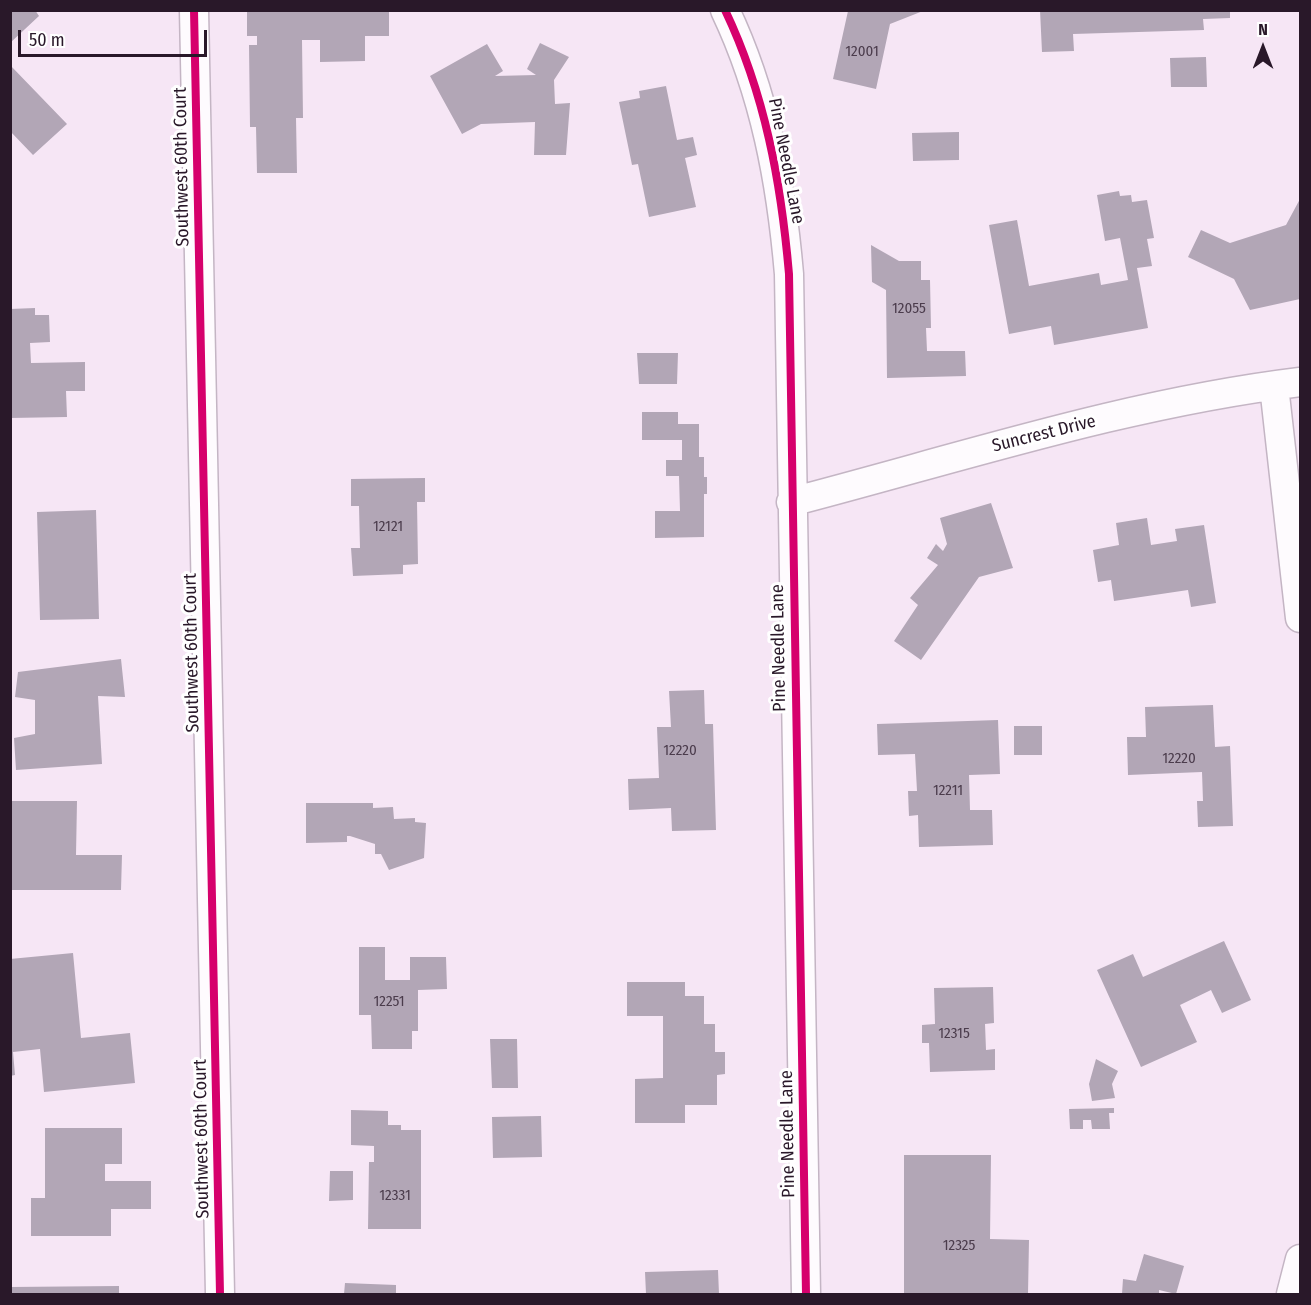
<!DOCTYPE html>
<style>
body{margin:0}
#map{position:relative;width:1311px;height:1305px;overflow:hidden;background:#f6e6f5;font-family:"Fira Sans Condensed",sans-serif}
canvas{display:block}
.frame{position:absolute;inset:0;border:12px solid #291829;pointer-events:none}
.north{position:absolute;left:1233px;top:18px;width:60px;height:60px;-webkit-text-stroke:4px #fff;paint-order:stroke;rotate:0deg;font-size:16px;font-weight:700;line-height:24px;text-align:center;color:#291829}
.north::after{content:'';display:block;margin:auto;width:21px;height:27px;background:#291829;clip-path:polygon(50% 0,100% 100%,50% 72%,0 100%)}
.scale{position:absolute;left:18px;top:30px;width:189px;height:27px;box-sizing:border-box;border:3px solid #291829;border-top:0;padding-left:8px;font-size:18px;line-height:21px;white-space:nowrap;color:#291829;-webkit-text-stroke:4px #fff;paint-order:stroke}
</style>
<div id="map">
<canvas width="1311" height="1305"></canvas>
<div class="frame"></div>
<div class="north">N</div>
<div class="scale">50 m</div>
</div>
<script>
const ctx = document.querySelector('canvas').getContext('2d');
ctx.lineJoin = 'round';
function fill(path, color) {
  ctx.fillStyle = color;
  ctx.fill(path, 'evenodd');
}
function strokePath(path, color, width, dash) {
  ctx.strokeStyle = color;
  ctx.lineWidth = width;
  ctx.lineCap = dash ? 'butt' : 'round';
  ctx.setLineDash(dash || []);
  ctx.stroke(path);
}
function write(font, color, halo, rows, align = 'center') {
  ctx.font = font + ' "Fira Sans Condensed",sans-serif';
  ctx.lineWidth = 6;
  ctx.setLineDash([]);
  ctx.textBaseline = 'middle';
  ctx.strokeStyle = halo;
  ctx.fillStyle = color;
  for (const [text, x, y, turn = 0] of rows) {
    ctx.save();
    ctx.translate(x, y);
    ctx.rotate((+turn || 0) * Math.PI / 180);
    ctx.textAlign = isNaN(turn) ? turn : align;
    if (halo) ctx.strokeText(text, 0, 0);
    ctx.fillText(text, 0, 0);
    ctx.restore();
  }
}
const building = new Path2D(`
 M10,10h25l4,6 -29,27z
 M247,10h142v26h-24v25l-45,1v-22h-18l1,78h-7l1,55h-40l-1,-46h-6l-1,-82h8v-9h-10z
 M1040,10h190v8l-27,1 1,11 -131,4 1,17 -32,1z
 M848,11h75l-33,13 -14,65 -43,-10z
 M540,43l29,14 -15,23 1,24 15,-1 -4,52h-32l1,-33 -54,2 -19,10 -32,-58 57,-32 16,27 -8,5 41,-1 -9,-6z
 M1206,57l1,30h-36l-1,-29z
 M10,65l57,59 -34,31 -23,-24z
 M666,86l11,54 16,-3 4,18 -12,3 11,49 -47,10 -11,-53 -6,1 -13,-63 21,-4 -1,-7z
 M959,132v28l-46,1 -1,-28z
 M1119,191l1,5 11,-1 1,7 15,-2 7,38 -7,1 5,27 -15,2 11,60 -94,17 -3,-19 -42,8 -20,-109 28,-5 12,66 70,-13 2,12 27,-5 -8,-42 -15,3 -8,-46z
 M1300,199v100l-50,11 -16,-31 -46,-22 13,-27 29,13 56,-18z
 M871,245l28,16h22v19h9l1,48h-5l1,23h38l1,25 -79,2 -1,-88 -14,-8z
 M35,308v7h14l1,27 -20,1 1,20 54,-1v29h-19l1,26 -57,1v-109z
 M637,353h41l-1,31h-38z
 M642,412h36v12h21v33h5v20h3v17h-3v43l-49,1v-27h25l-1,-35h-13v-16h16v-20h-40z
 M425,478v24h-8l1,62 -15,1v9l-50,2 -2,-28h9l-1,-42h-8v-27z
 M991,503l22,65 -34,9 -58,83 -27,-19 24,-36 -8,-7 28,-33 -11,-7 9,-14 7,7 4,-7 -7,-26z
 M96,510l3,109 -59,1 -3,-108z
 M1147,518l4,27 26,-4 -2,-12 29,-4 12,78 -25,4 -3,-17 -74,11 -3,-21 -13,2 -5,-32 26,-5 -3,-22z
 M121,659l4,38 -27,-1 4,68 -86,6 -2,-32 21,-4v-34l-20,-3 3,-25z
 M704,690l1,34h8l3,106 -44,1 -1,-23 -42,2 -1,-31 31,-1 -2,-51h14l-2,-36z
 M1213,705l2,42 15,-1 3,80 -35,1 -1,-26h6l-1,-29 -74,3 -1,-38h19l-1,-30z
 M998,720l2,54 -31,1 1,35h22l1,35 -74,2 -1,-32 -9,1 -1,-25h9l-2,-37 -37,1 -1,-31z
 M1014,726h28v29h-28z
 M10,801h67l-1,54h46l-1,35h-111z
 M306,803h67v5l20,-1 1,12 21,-1v4l11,1 -2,35 -35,12 -8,-16h-6v-10l-25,-8h-3v6l-41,1z
 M1224,941l27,59 -29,13 -11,-23 -31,15 17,37 -56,25 -44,-97 36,-16 10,23z
 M359,947h26v33h25v-23h36l1,32 -29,1v41h-6v18h-40l-1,-34h-12z
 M73,953l8,85 49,-5 5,50 -91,9 -4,-43 -27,3 2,23 -5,1v-117z
 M627,982h58v14h19v28h11v28h10v22l-8,1v30h-32v18h-50v-44l28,-1v-62h-36z
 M993,987l1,36 -9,1 1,26 9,-1v21l-65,2 -1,-29h-7v-18l13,-1 -1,-36z
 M490,1039h27l1,49h-26z
 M1096,1059l22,12 -6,13 3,14 -23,3 -3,-17z
 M1114,1108v5h-5l1,16h-18l-1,-9h-8v9h-13l-1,-20z
 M351,1110l37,1v14h13v5h20v99h-53l1,-67h5v-16l-23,-1z
 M541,1116l1,41 -49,1 -1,-41z
 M45,1128h77v36h-17v17h46v28h-40v27h-80v-38h14z
 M904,1155h87l-1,84 39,1 -1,54h-124z
 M330,1171h23v29l-24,1z
 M1144,1254l40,12 -8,28 -17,-4v4h-37l1,-15 13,2z
 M718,1270l1,24h-73l-1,-22z
 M345,1283l51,2v9h-52z
 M119,1286v8h-109v-7z`);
const minor = new Path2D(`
 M194,10l26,1284
 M725,10c40,84 56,172 64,264l17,1020
 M1274,386l26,232
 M791,502c169,-44 336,-99 509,-120
 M1291,1294l9,-35`);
const cycleway = new Path2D(`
 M194,10l26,1284
 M725,10c40,84 56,172 64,264l17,1020`);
const numberNames = [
 ["12001",862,52],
 ["12055",909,309],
 ["12121",388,527],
 ["12220",680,751],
 ["12220",1179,759],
 ["12211",948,791],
 ["12251",389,1002],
 ["12315",954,1034],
 ["12331",395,1196],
 ["12325",959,1246]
];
const streetNames = [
 ["Pine Needle Lane",786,161,79],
 ["Southwest 60th Court",182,167,-91],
 ["Suncrest Drive",1044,434,-14],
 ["Pine Needle Lane",779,648,-91],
 ["Southwest 60th Court",192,653,-91],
 ["Pine Needle Lane",788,1134,-91],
 ["Southwest 60th Court",202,1139,-91]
];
fill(building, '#b2a6b6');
strokePath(minor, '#c4b5c4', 31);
strokePath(minor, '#fefbfe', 28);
strokePath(cycleway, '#d6006c', 8);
write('15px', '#4b3c4c', null, numberNames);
write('18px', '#291829', '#fff', streetNames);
</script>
